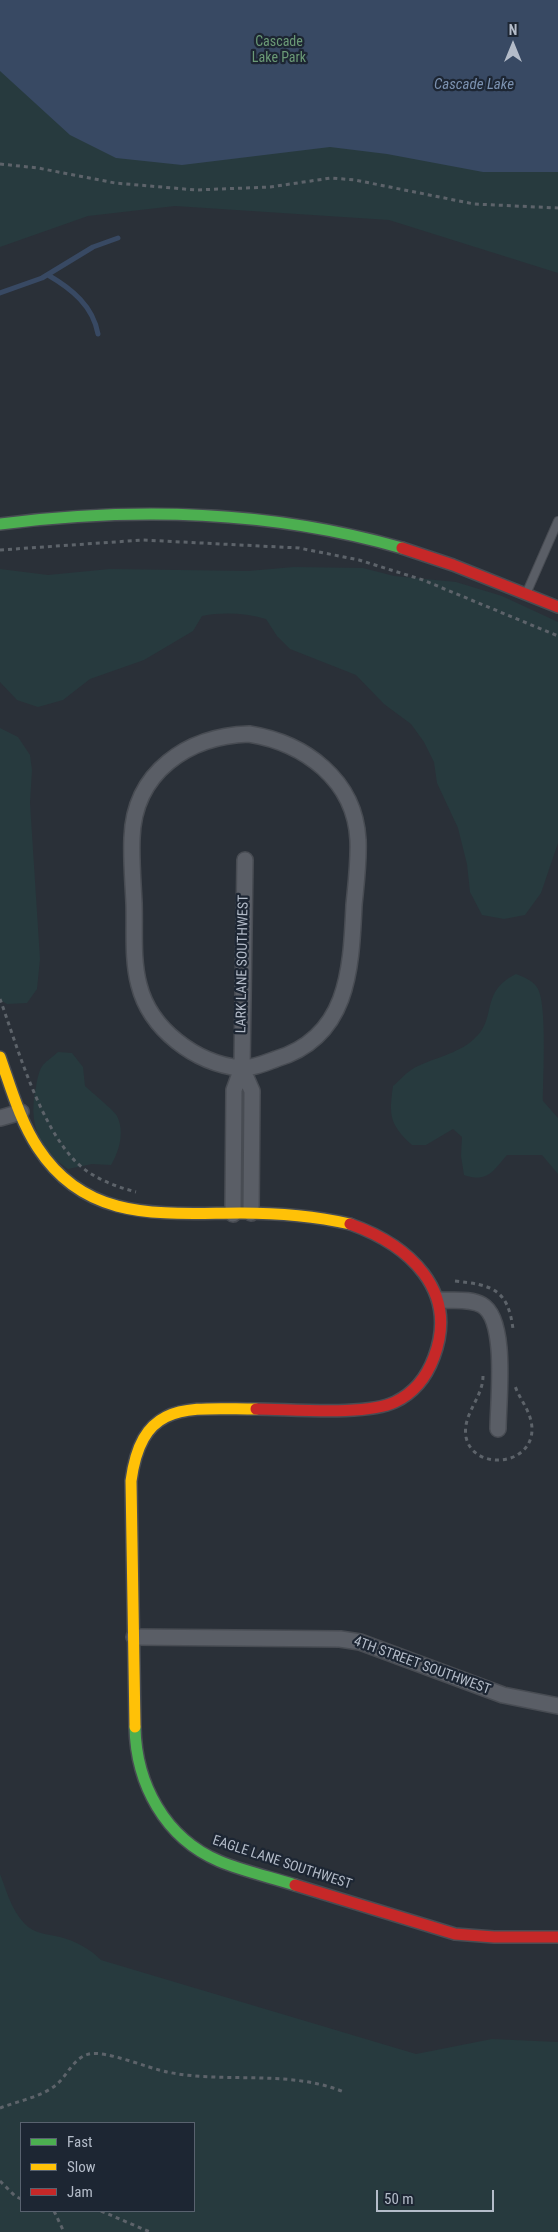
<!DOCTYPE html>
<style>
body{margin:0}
#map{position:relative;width:558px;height:2232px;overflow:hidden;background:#2a3038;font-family:"Roboto Condensed",sans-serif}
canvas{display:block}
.legend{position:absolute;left:20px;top:2122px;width:175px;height:90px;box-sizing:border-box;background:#1d2633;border:1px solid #59626f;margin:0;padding:6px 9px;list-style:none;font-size:15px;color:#b4bcc9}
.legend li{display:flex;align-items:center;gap:10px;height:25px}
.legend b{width:25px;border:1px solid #59626f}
.north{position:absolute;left:488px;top:20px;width:50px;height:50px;-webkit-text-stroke:4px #1d2633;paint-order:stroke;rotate:0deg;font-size:14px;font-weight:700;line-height:20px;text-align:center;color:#b4bcc9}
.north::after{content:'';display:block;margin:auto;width:18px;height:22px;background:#b4bcc9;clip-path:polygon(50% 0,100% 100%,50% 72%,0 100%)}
.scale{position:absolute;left:376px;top:2190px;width:118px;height:22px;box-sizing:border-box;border:2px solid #b4bcc9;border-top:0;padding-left:6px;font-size:15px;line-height:18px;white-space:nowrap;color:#b4bcc9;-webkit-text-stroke:4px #1d2633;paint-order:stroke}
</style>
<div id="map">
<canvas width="558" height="2232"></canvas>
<ul class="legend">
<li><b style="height:6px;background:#4caf50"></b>Fast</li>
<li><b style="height:6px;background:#ffc107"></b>Slow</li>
<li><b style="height:6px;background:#c62828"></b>Jam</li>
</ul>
<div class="north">N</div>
<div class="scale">50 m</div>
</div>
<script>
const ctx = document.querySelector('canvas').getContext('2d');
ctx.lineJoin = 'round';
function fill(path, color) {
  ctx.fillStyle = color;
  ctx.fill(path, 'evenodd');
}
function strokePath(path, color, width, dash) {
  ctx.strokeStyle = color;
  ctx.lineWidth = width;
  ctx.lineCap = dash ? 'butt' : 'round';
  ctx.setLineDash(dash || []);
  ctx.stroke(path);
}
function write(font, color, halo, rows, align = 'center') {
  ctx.font = font + ' "Roboto Condensed",sans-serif';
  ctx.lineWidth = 4.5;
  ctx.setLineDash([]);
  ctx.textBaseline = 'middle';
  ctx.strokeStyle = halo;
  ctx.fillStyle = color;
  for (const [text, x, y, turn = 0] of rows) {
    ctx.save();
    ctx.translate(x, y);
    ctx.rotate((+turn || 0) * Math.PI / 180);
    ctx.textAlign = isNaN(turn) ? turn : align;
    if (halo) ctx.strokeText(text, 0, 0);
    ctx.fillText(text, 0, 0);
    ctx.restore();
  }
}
const green = new Path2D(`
 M0,0h558v273l-169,-53 -214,-14 -87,10 -88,31z
 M294,567l69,1 31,8 62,6 46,14 56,26v221l-17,50 -16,22 -21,4 -22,-4 -12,-23 -3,-28 -9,-36 -21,-45 -3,-21 -10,-20 -13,-18 -27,-20 -28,-29 -66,-26 -13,-13 -11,-17c-22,-6 -42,-7 -64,-3l-9,15 -49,29 -54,19 -27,21 -25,7 -21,-7 -17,-18v-113l48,6 62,-6 138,2z
 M0,728l18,9 12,18 2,15 -2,33 10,156 -3,30 -10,14 -20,1 -7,-4z
 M516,974c8,3 18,7 22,15 9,16 5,90 5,112l15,17v56l-16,-19h-35c-14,16 -19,28 -43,20l-3,-19 1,-19 -9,-8 -27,16h-14c-23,-21 -23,-30 -19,-59 7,-6 14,-14 21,-18 19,-10 44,-14 60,-29 24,-20 5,-47 42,-65z
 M58,1052l14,1 11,14 2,19c6,6 30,25 32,30 8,16 2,36 -6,49l-19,-1 -24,5c-30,-21 -40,-46 -32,-82 1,-7 3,-17 7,-22 4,-5 11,-9 15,-13z
 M0,1874c7,18 11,35 24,49 10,11 23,11 36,14 16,4 30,12 41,23l315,94 76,-15 66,3v190h-558zM21,2123h173v88h-173z`);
const water = new Path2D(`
 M0,0h558v172h-75l-96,-18 -57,-7 -148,18 -66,-7 -46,-23 -70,-64z`);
const stream = new Path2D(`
 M48,275c24,14 45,31 50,59
 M0,293l42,-15 51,-31 25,-9`);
const path = new Path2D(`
 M0,164l38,4 77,15 81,7 74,-3 61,-9 24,2 119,24 84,4
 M0,550l143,-10 156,8 60,12 64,20 135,56
 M0,999c18,50 39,124 75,162 17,17 39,25 61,31
 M455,1281c37,4 53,8 58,48
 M483,1376c0,22 -21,38 -17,61 7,34 67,30 66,-9 -1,-17 -12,-28 -17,-42
 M0,2108c18,-7 41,-11 56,-23 12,-10 17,-27 33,-31 16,-4 59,14 78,18 58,12 121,-3 177,20
 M0,2181l15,15 6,3
 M54,2211l10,21
 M101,2211l49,21`);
const lane = new Path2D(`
 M526,594l32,-73`);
const street = new Path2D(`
 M249,734c56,9 106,46 109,106 1,21 -2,44 -4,65 -3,64 -5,132 -78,154 -11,4 -25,10 -36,9 -45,-5 -90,-39 -101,-83 -7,-26 -4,-56 -5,-82 -1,-22 -3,-44 -2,-65 2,-66 56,-102 117,-104z
 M242,1068l10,23 -1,122
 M0,1118l21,-6
 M233,1214l1,-124 8,-22 3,-208
 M440,1300c13,1 30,-2 42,5 26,15 16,96 16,124
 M134,1637l206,2 20,3 143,53 55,11`);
const fast = new Path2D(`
 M0,524c136,-17 270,-14 402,24
 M135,1727c1,57 30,111 84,134 24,10 51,16 76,24`);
const slow = new Path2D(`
 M0,1057c11,31 20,64 38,91 49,75 124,65 203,65 37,0 73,3 109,11
 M135,1727l-4,-246c11,-82 57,-72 125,-72`);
const jam = new Path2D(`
 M402,548l51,17 105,42
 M256,1409c35,0 110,7 139,-7 19,-9 32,-26 39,-45 25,-67 -25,-112 -84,-133
 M295,1885l160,49 39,3h64`);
const parkNames = [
 ["Cascade",279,42],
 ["Lake Park",279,58]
];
const streetNames = [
 ["LARK LANE SOUTHWEST",243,964,-89],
 ["4TH STREET SOUTHWEST",422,1666,20],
 ["EAGLE LANE SOUTHWEST",282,1863,18]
];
const waterNames = [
 ["Cascade Lake",474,85]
];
fill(green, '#273a3e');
fill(water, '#384963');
strokePath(stream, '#384963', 5);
strokePath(lane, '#484c53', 10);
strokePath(street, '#484c53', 18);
strokePath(fast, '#484c53', 14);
strokePath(slow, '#484c53', 14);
strokePath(jam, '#484c53', 14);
strokePath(path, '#5d636a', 3, [4, 4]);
strokePath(lane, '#5a5e66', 8);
strokePath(street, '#5a5e66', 15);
strokePath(fast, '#4caf50', 11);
strokePath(slow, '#ffc107', 11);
strokePath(jam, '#c62828', 11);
write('14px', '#6b9a76', '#1d2633', parkNames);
write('14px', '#b4bcc9', '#1d2633', streetNames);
write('italic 15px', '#7c92b1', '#1d2633', waterNames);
</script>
